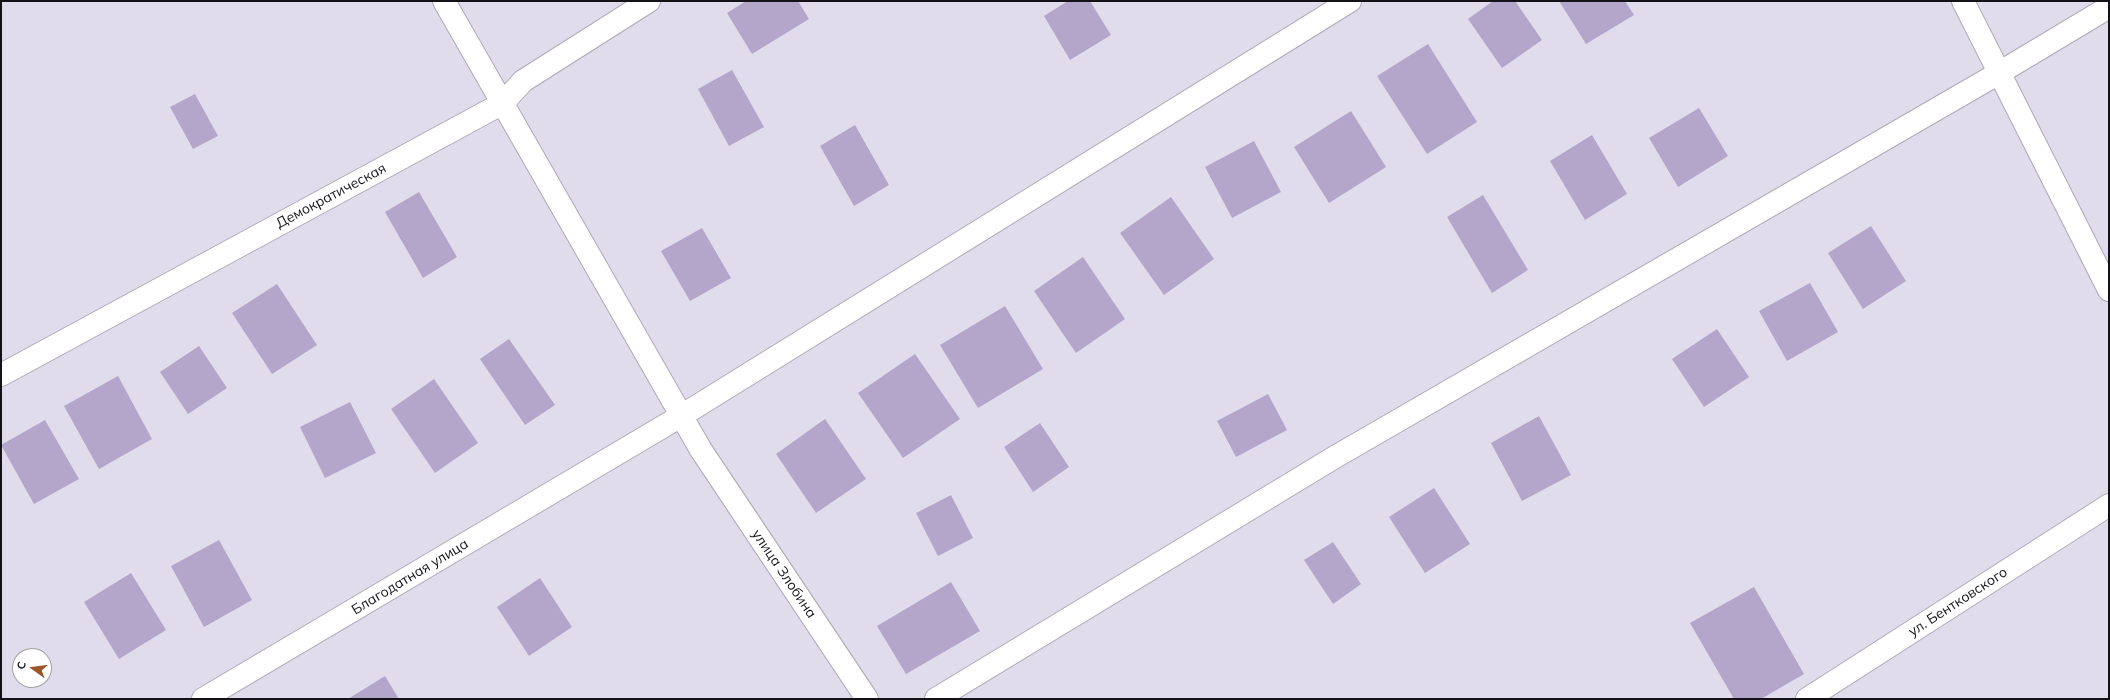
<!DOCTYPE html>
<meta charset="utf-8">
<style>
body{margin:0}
#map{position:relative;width:2110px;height:700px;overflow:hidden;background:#e1dceb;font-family:Mulish,sans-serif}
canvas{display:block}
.frame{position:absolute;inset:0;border:2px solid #141217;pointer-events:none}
.north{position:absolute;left:12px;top:648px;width:40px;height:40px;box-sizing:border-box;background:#fff;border:1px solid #a1a0a2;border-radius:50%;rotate:284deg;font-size:11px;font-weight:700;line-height:16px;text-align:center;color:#141217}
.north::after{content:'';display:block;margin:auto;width:14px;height:18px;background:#9b5729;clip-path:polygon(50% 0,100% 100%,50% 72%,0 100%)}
</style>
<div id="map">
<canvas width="2110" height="700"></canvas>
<div class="frame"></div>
<div class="north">С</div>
</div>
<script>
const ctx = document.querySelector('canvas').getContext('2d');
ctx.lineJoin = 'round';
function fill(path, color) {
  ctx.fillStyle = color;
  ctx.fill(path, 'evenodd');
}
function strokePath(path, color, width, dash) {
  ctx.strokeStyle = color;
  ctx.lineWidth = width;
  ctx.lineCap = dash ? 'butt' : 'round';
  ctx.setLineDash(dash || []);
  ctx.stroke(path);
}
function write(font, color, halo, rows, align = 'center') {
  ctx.font = font + ' Mulish,sans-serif';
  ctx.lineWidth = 3.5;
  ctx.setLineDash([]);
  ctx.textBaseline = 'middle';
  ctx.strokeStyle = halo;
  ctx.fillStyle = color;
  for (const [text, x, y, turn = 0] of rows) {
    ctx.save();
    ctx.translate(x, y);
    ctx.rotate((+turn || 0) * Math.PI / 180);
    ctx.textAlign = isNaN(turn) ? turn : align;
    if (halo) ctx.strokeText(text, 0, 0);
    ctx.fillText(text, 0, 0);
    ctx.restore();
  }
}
const building = new Path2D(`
 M746,1h52l11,18 -57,35 -25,-41z
 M1068,1h22l21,34 -41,25 -26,-44z
 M1493,1h22l27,39 -40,28 -34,-49z
 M1559,1h66l9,14 -48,29z
 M1428,44l49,78 -50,32 -50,-78z
 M732,70l32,57 -35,19 -31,-57z
 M195,94l23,42 -25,13 -23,-42z
 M1699,108l29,48 -50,31 -29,-49z
 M1351,111l35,56 -57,36 -35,-56z
 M855,125l34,60 -35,21 -34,-60z
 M1592,135l35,59 -42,26 -35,-59z
 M1254,141l27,51 -49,26 -27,-51z
 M419,192l38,65 -34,21 -38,-66z
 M1483,195l45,75 -36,23 -45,-76z
 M1171,197l43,62 -50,36 -44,-62z
 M1871,226l35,55 -43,28 -35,-56z
 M702,228l29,50 -41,23 -29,-50z
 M1083,257l42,62 -49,34 -42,-62z
 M1810,283l28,49 -51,29 -28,-50z
 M277,284l40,61 -45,29 -40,-61z
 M1005,306l38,63 -65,39 -38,-63z
 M1717,329l32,48 -45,30 -32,-48z
 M509,339l46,66 -30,20 -45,-66z
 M199,346l28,42 -39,26 -28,-42z
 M915,354l45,65 -57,39 -45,-65z
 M118,376l34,63 -53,30 -35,-63z
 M434,379l44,64 -43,30 -44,-64z
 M1268,394l19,36 -51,27 -19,-36z
 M350,402l26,51 -51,25 -25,-51z
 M1539,416l32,59 -49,26 -31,-58z
 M825,419l41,60 -50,34 -40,-59z
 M45,420l34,59 -45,25 -33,-59z
 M1040,423l29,44 -36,25 -29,-45z
 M1434,488l36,56 -45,29 -36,-56z
 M951,495l22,43 -35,18 -22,-43z
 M219,540l33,60 -48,27 -33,-61z
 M1333,542l28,42 -28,20 -29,-44z
 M131,573l35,57 -47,29 -35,-57z
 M540,578l32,49 -43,29 -32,-49z
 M951,582l29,49 -74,43 -29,-48z
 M1754,587l50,87 -43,25h-27l-44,-76z
 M385,676l14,23h-51z`);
const minor = new Path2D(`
 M444,1l257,449 166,249
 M1963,1l146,289
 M1,375l502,-272 20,-22 126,-80
 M203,699l478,-283 669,-415
 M936,699l399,-242 664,-384 110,-66
 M1807,699l302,-194`);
const streetNames = [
 ["Демократическая",331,196,-28],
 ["улица Злобина",784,574,56],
 ["Благодатная улица",410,577,-31],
 ["ул. Бентковского",1958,602,-33]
];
fill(building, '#b4a6ca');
strokePath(minor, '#aea8b7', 24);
strokePath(minor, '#fff', 22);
write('14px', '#141217', '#fff', streetNames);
</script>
